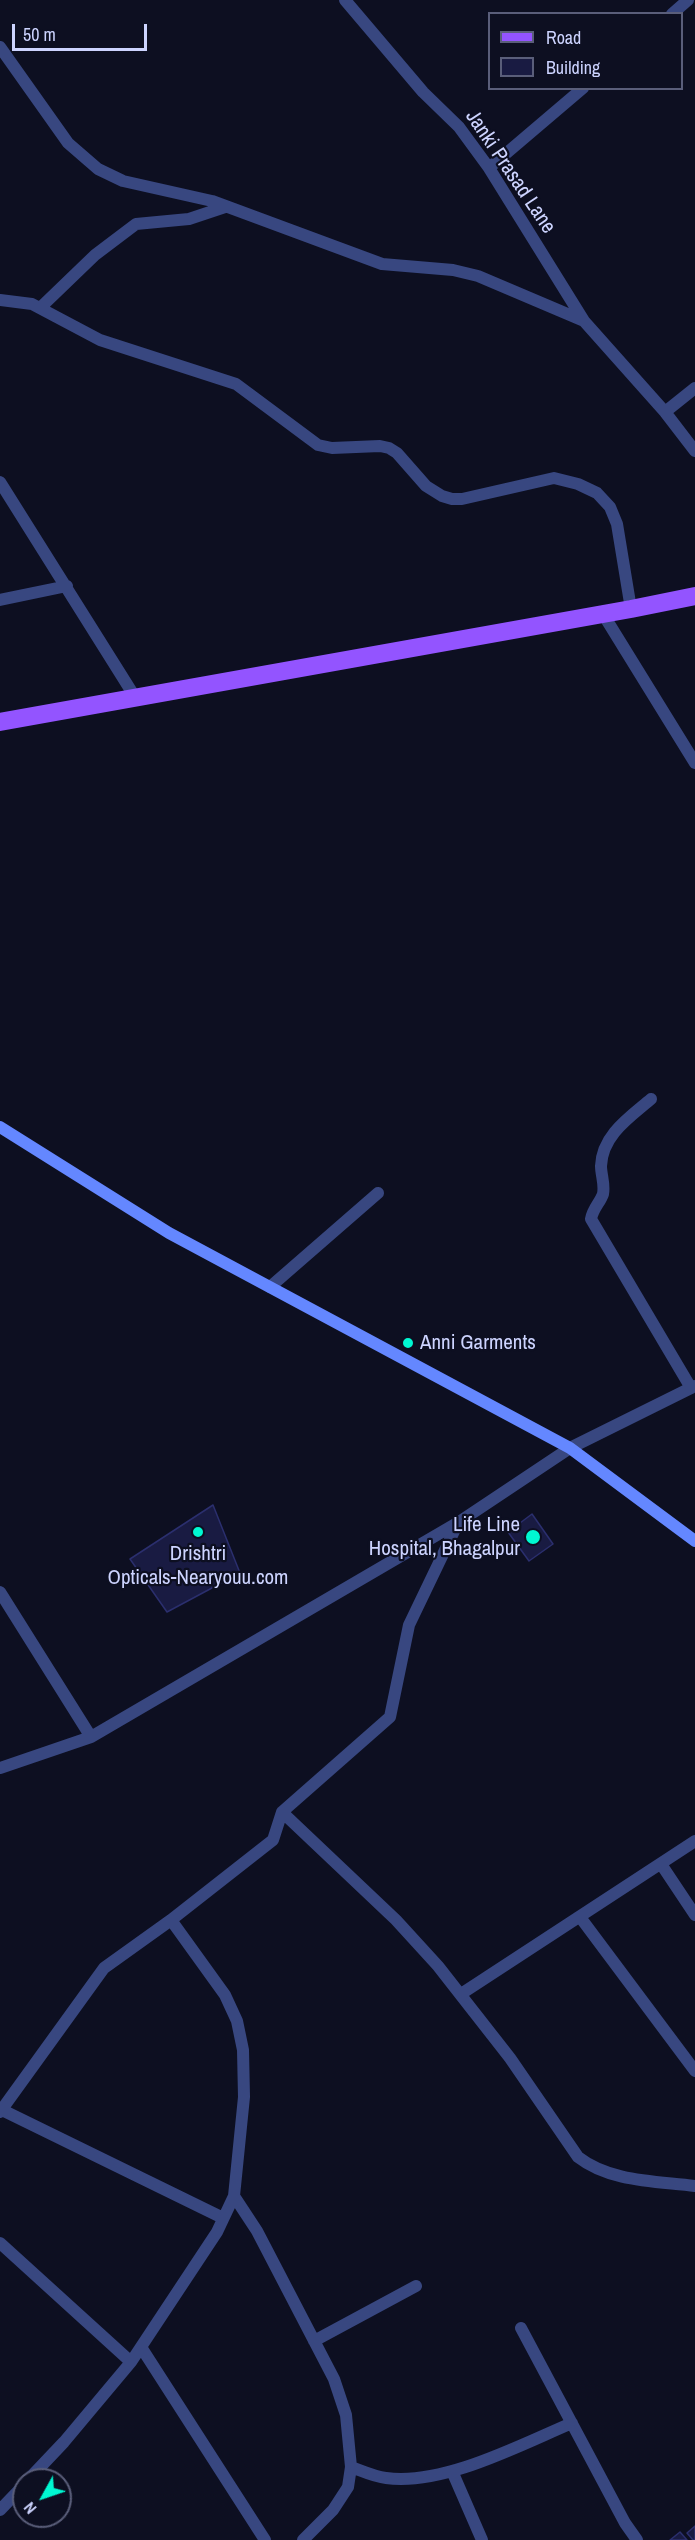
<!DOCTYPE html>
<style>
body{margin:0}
#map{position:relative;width:695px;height:2540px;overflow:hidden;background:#0d0f21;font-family:"Archivo Narrow",sans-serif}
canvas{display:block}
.legend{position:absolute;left:488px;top:12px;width:195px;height:78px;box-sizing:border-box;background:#0d0f21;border:2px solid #5a5e7a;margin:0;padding:8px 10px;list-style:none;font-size:18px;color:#cdd4ff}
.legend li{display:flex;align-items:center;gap:12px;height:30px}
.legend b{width:30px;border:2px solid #5a5e7a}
.north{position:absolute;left:12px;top:2468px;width:60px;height:60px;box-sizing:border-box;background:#0d0f21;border:2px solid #5a5e7a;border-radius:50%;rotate:230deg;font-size:16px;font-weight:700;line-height:24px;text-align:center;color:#cdd4ff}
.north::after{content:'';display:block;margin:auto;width:21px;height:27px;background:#00f8d2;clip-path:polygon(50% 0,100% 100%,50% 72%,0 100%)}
.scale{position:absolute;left:12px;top:24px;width:135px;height:27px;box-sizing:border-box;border:3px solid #cdd4ff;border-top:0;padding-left:8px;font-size:18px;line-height:21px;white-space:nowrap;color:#cdd4ff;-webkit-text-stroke:4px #0d0f21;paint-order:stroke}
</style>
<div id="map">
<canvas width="695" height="2540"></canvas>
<ul class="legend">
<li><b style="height:8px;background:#9354ff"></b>Road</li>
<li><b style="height:16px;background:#191b42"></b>Building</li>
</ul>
<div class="north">N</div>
<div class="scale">50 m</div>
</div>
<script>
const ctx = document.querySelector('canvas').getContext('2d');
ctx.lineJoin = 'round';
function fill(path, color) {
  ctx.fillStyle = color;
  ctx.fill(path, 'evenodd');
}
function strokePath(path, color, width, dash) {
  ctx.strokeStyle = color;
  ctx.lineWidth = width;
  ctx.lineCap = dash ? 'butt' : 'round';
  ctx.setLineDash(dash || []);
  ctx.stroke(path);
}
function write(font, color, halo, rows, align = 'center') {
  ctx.font = font + ' "Archivo Narrow",sans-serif';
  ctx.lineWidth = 4.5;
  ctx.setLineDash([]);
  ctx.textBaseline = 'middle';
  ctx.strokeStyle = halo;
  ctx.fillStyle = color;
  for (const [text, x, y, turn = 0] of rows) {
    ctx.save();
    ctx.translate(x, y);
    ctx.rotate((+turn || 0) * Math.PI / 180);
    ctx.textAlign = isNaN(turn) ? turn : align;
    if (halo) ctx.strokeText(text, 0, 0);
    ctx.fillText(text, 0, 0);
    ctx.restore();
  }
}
const building = new Path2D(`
 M213,1505l27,68 -73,39 -37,-53z
 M532,1514l21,30 -24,17 -21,-29z
 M695,2526v14h-2l-6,-7z
 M680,2532l7,8h-17z`);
const minor = new Path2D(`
 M345,0l78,92 36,35 30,41 95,153
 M672,14l16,-14
 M0,47l68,96 30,26 25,12 89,20 170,63 71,6 25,6 106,45 81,91 30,39
 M489,168l94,-80
 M0,300l32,4 68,36 136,44 82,61 14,3 48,-2 9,2 8,5 29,33 16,10 10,3h10l92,-21 24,6 19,9 13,14 7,17 14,85
 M40,308l55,-53 41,-31 53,-5 36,-12
 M665,412l30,-24
 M0,482l135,215
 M0,600l67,-14
 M603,614l92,149
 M651,1099c-21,18 -49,36 -50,67 0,9 4,18 2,28 -3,9 -10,14 -12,25l100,169
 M270,1287l108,-94
 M0,1592l91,145
 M0,1768l91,-31 368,-215 111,-74 125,-62
 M282,1812l114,108 42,46 72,92 68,99c32,25 78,24 117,29
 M661,1864l34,51
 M580,1917l115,154
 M461,1994l234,-153
 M2,2110l221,108
 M0,2112l104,-144 67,-48 102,-80 9,-28 108,-95 19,-92 49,-102
 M234,2196l23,35 77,148 12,36 5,52 -3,20 -15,23 -30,30
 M0,2243l131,119
 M521,2328l104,195 12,17
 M314,2341l102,-55
 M141,2347l124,193
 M351,2467c11,4 24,10 35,11 57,8 134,-33 186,-55
 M452,2471l30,69
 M28,2480l36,-38 67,-80 86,-130 17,-36 10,-99 -1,-47 -6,-29 -12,-26 -54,-75
 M0,2510l24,-25`);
const secondary = new Path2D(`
 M0,1127l169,106 401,215 125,93`);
const primary = new Path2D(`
 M0,722l631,-113 64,-13`);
const markers = [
 [408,1343,6,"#00f8d2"],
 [198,1532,6,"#00f8d2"],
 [533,1537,8,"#00f8d2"]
];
const streetNames = [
 ["Janki Prasad Lane",510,172,56]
];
const poiNames = [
 ["Anni Garments",420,1343],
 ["Life Line",520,1525,"right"],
 ["Hospital, Bhagalpur",520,1549,"right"],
 ["Drishtri",198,1554,"center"],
 ["Opticals-Nearyouu.com",198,1578,"center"]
];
fill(building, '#191b42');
strokePath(building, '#2b2f6e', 1.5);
strokePath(minor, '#384780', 12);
strokePath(secondary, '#6487ff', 12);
strokePath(primary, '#9354ff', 18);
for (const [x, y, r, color] of markers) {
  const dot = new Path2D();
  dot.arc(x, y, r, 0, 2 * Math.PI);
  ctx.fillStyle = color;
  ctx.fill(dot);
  strokePath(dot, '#0d0f21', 2);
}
write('21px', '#cdd4ff', '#0d0f21', streetNames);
write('21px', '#cdd4ff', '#0d0f21', poiNames, 'left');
</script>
